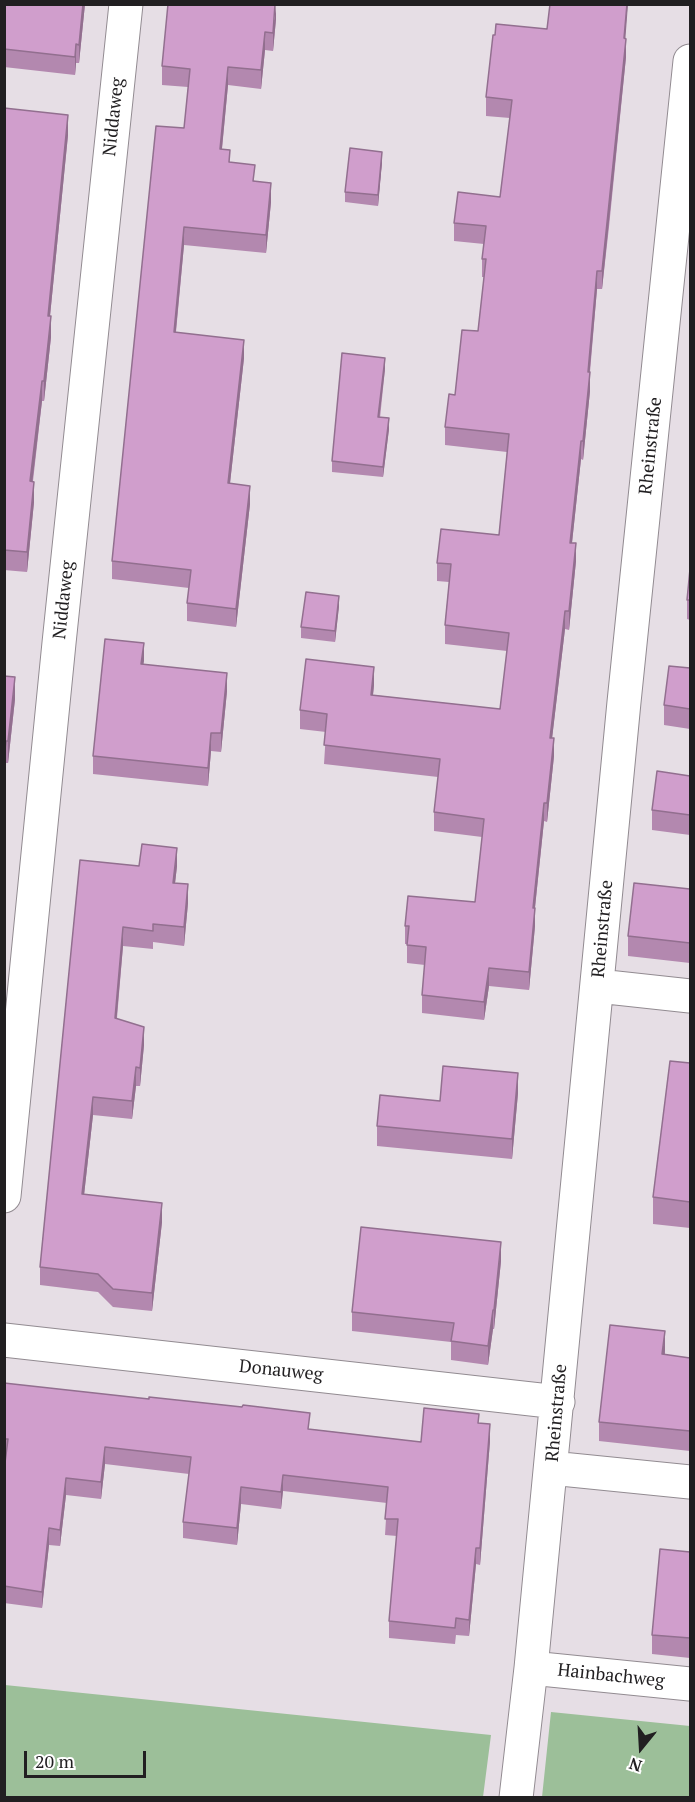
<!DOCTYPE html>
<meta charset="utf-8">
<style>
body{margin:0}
#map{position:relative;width:695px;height:1802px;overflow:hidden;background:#e6dee5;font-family:"PT Serif",serif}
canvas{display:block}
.frame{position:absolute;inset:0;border:6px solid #211f21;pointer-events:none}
.north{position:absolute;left:611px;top:1718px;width:60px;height:60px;-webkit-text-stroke:4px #fff;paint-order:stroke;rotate:198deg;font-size:16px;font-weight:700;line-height:24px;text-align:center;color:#211f21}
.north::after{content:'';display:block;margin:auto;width:21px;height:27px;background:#211f21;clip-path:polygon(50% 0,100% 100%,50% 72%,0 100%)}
.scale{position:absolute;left:24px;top:1751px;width:122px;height:27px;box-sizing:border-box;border:3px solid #211f21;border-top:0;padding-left:8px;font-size:18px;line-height:21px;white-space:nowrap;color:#211f21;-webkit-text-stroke:4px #fff;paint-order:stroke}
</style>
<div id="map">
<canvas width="695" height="1802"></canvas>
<div class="frame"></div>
<div class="north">N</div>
<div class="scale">20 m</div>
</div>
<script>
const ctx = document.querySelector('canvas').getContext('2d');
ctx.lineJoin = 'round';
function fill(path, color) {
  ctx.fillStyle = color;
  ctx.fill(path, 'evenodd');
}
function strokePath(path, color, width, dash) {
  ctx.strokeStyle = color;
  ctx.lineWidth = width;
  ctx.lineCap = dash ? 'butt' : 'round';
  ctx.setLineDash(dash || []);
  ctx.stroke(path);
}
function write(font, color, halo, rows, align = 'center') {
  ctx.font = font + ' "PT Serif",serif';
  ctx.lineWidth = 5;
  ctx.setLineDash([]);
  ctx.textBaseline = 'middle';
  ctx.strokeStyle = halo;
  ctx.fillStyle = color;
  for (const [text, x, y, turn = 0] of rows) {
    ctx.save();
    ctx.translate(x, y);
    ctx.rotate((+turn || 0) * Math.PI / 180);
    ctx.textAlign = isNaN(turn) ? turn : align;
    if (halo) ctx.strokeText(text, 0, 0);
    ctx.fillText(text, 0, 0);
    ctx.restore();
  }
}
const green = new Path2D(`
 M5,1685l486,50 -8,62h-478z
 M551,1712l139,14v71h-148z`);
const minor = new Path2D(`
 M598,986l92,10
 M4,1196l55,-553 67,-639
 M4,1340l554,62
 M551,1468l139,14
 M531,1668l159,16
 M516,1798l15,-130 93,-966 66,-641`);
const wall = new Path2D(`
 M4,4h81l-6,59h-3l-1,12 -71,-8z
 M276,19l-3,32 -8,-1 -4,39 -33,-4 -6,64 8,13 25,19 16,21 -5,51 -82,-8 -8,87 68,26 -14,125 20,21 -14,123 -49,-6v-18l2,-15 -77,-9v-18l72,-433 4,-41 -26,-2v-19z
 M625,39l1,18 -17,170 -7,62h-5l-7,83v19l-7,69 -2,-1 -9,84 4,18 -7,69 -4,-1 -13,109 2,18 -7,66 -3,-1 -9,87v18l-6,64 -40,-4 -5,34 -62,-7v-18l3,-30 -18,-2v-19h-2v-18l70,-24 7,-65 -48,-6v-19l4,-35 -114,-13 2,-32 -26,-3v-19l74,-25 -1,10 127,14 7,-58 -62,-7v-19l4,-43 -12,-1v-18l62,-28 8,-83 -62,-7v-18l10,-32 23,-64 6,-54h-2v-18l2,-15 -30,-3v-18l46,-26 10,-79 -24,-2v-19z
 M4,108l64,27 -18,181 1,21 -7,64h-2l-9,80 1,21 -7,70 -23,-2z
 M382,162l-4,44 -33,-4v-10z
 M385,369l-5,49 9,11 -6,48 -51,-5v-11z
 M690,569v51l-3,-1v-19z
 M339,606l-4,36 -34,-4v-11z
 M143,664l84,27 -6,61 -10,-1 -3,35 -115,-12v-18z
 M690,668v61l-26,-4v-20z
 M4,676l11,23 -7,64h-2z
 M690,776v59l-38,-5v-20z
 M80,860l59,6h38l-2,17 13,20 -4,43 -31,-4v7l-30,-3 -6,72 27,27 -4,41h-4l-4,33 -39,-4 -9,80 78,27 -10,89 -39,-4 -15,-15 -58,-7v-18z
 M690,889v74l-62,-7v-20z
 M690,1063v165l-37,-4v-27z
 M518,1093l-6,66 -135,-13v-20l63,-25z
 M501,1261l-7,68h-1l-5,36 -37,-5v-18l-99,-11v-19z
 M665,1351v4l25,3v93l-91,-10v-19z
 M4,1383l306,46 111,13 58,-19 11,18 -10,124 -4,-1 -7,72 -13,-1 -1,9 -66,-6v-17l8,-85 -12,-1 2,-32 -104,-12 -2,18 -40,-5 -4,41 -54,-7v-16l6,-48 -84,-10 -4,35 -35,-4 -6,51 -11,-1 -7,63 -38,-5v-132l2,-15h-2z
 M690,1552v106l-38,-4v-19z`);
const shadedWall = new Path2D(`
 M83,4h2l-6,59v-18z
 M276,4v15l-3,32v-18z
 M627,4h1l-4,53v-19z
 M265,32v18l-4,39v-19z
 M626,39v18l-24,232v-18z
 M76,44v19l-1,12v-18z
 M228,67v18l-8,83v-19z
 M68,115v20l-20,201v-20z
 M382,152v10l-4,44v-11z
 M271,183v19l-5,51v-18z
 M184,227v18l-10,105v-18z
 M597,271v18l-9,101v-18z
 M51,316v21l-7,64v-20z
 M244,340v18l-16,143v-18z
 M385,358v11l-7,59v-11z
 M590,372v19l-7,69v-19z
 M42,381v20l-12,100v-20z
 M389,418v11l-6,48v-10z
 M581,441v18l-11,102v-18z
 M34,482v20l-7,70v-20z
 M250,486v18l-14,123v-18z
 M576,543v18l-7,69v-19z
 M339,596v10l-4,36v-11z
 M565,611v18l-15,127v-18z
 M144,643v18l-3,21v-18z
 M374,667v18l-3,28v-18z
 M227,673v18l-6,61v-19z
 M15,677v22l-7,64v-22z
 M211,733v18l-3,35v-18z
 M554,738v18l-7,66v-19z
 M6,741v22l-2,17v-22z
 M544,803v18l-11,105v-18z
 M177,848v18l-4,35v-18z
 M188,884v19l-4,43v-19z
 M535,908v18l-6,64v-18z
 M123,927v19l-8,90v-18z
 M489,968v18l-5,34v-18z
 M144,1027v18l-4,41v-18z
 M136,1067v19l-4,33v-18z
 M518,1073v20l-6,66v-20z
 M93,1097v18l-11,98v-19z
 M162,1203v19l-10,89v-18z
 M501,1242v19l-7,68v-19z
 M493,1310v19l-5,36v-19z
 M665,1331v20l-3,23v-20z
 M490,1424v17l-10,124v-17z
 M105,1447v17l-4,35v-17z
 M283,1475v16l-2,18v-17z
 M66,1478v17l-6,51v-16z
 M241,1487v17l-4,41v-17z
 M49,1528v17l-7,63v-16z
 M476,1548v16l-7,72v-16z`);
const building = new Path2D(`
 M4,4h79l-4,41 -3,-1 -1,13 -71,-8z
 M168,4h107l-2,29 -8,-1 -4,38 -33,-3 -8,82 10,1 -1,12 26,3 -2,16 18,2 -5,52 -82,-8 -10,105 70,8 -16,143 22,3 -14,123 -49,-6 4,-33 -79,-9 44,-435 28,2 6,-59 -28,-3z
 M550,4h77l-3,34 2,1 -24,232h-5l-9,101h2l-7,69h-2l-11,102h6l-7,68h-4l-15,127h4l-7,65h-3l-11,105h2l-6,64 -40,-4 -5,34 -62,-7 4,-48 -19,-2 2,-19h-4l3,-30 67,6 9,-83 -50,-7 6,-53 -116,-14 3,-31 -27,-4 6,-51 68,8 -3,28 129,14 9,-76 -64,-8 6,-61 -14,-1 4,-34 58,6 10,-101 -64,-7 4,-33 6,1 7,-65 16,1 8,-72h-4l4,-33 -32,-3 4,-31 42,5 12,-97 -26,-3 7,-62h2l1,-11 51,5z
 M4,108l64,7 -20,201h3l-7,65h-2l-12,100 4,1 -7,70 -23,-2z
 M350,148l32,4 -4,43 -33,-3z
 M342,353l43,5 -7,59 11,1 -6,49 -51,-6z
 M690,569v31h-3z
 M306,592l33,4 -4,35 -34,-4z
 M105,639l39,4 -3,21 86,9 -6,60h-10l-3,35 -115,-12z
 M669,666l21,2v41l-26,-4z
 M4,676l11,1 -7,64h-2l-2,17z
 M657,771l33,5v39l-38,-5z
 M142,844l35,4 -4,35 15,1 -4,43 -31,-3v7l-30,-4 -8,91 29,9 -4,41 -4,-1 -4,34 -39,-4 -11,97 80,9 -10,90 -39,-4 -15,-15 -58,-7 40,-407 59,6z
 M634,883l56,6v54l-62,-7z
 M670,1061l20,2v139l-37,-5z
 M443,1066l75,7 -6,66 -135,-13 3,-31 60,6z
 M361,1227l140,15 -7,68h-1l-5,36 -37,-5 3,-18 -102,-11z
 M610,1325l55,6 -3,23 28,4v73l-91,-9z
 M4,1383l145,16v-2l93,10 1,-2 67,8 -2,16 113,13 3,-34 55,6 -1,9 12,1 -10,124h-4l-7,72 -13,-2 -1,10 -66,-7 9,-102h-13l3,-32 -105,-12 -2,17 -40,-5 -4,41 -54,-6 8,-65 -86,-10 -4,35 -35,-4 -6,52 -11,-2 -7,64 -38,-6v-115l4,-32h-4z
 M660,1549l30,3v86l-38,-3z`);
const streetNames = [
 ["Niddaweg",114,117,-84],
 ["Rheinstraße",651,446,-84],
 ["Niddaweg",64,600,-84],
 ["Rheinstraße",603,929,-85],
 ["Donauweg",281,1371,6],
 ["Rheinstraße",557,1413,-85],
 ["Hainbachweg",611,1676,6]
];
fill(green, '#9cbf99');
strokePath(minor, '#928b91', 35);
strokePath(minor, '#fff', 33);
fill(wall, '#b388af');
fill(shadedWall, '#926f8f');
fill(building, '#d09ecc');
strokePath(building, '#926f8f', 1.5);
write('18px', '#211f21', '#fff', streetNames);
</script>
